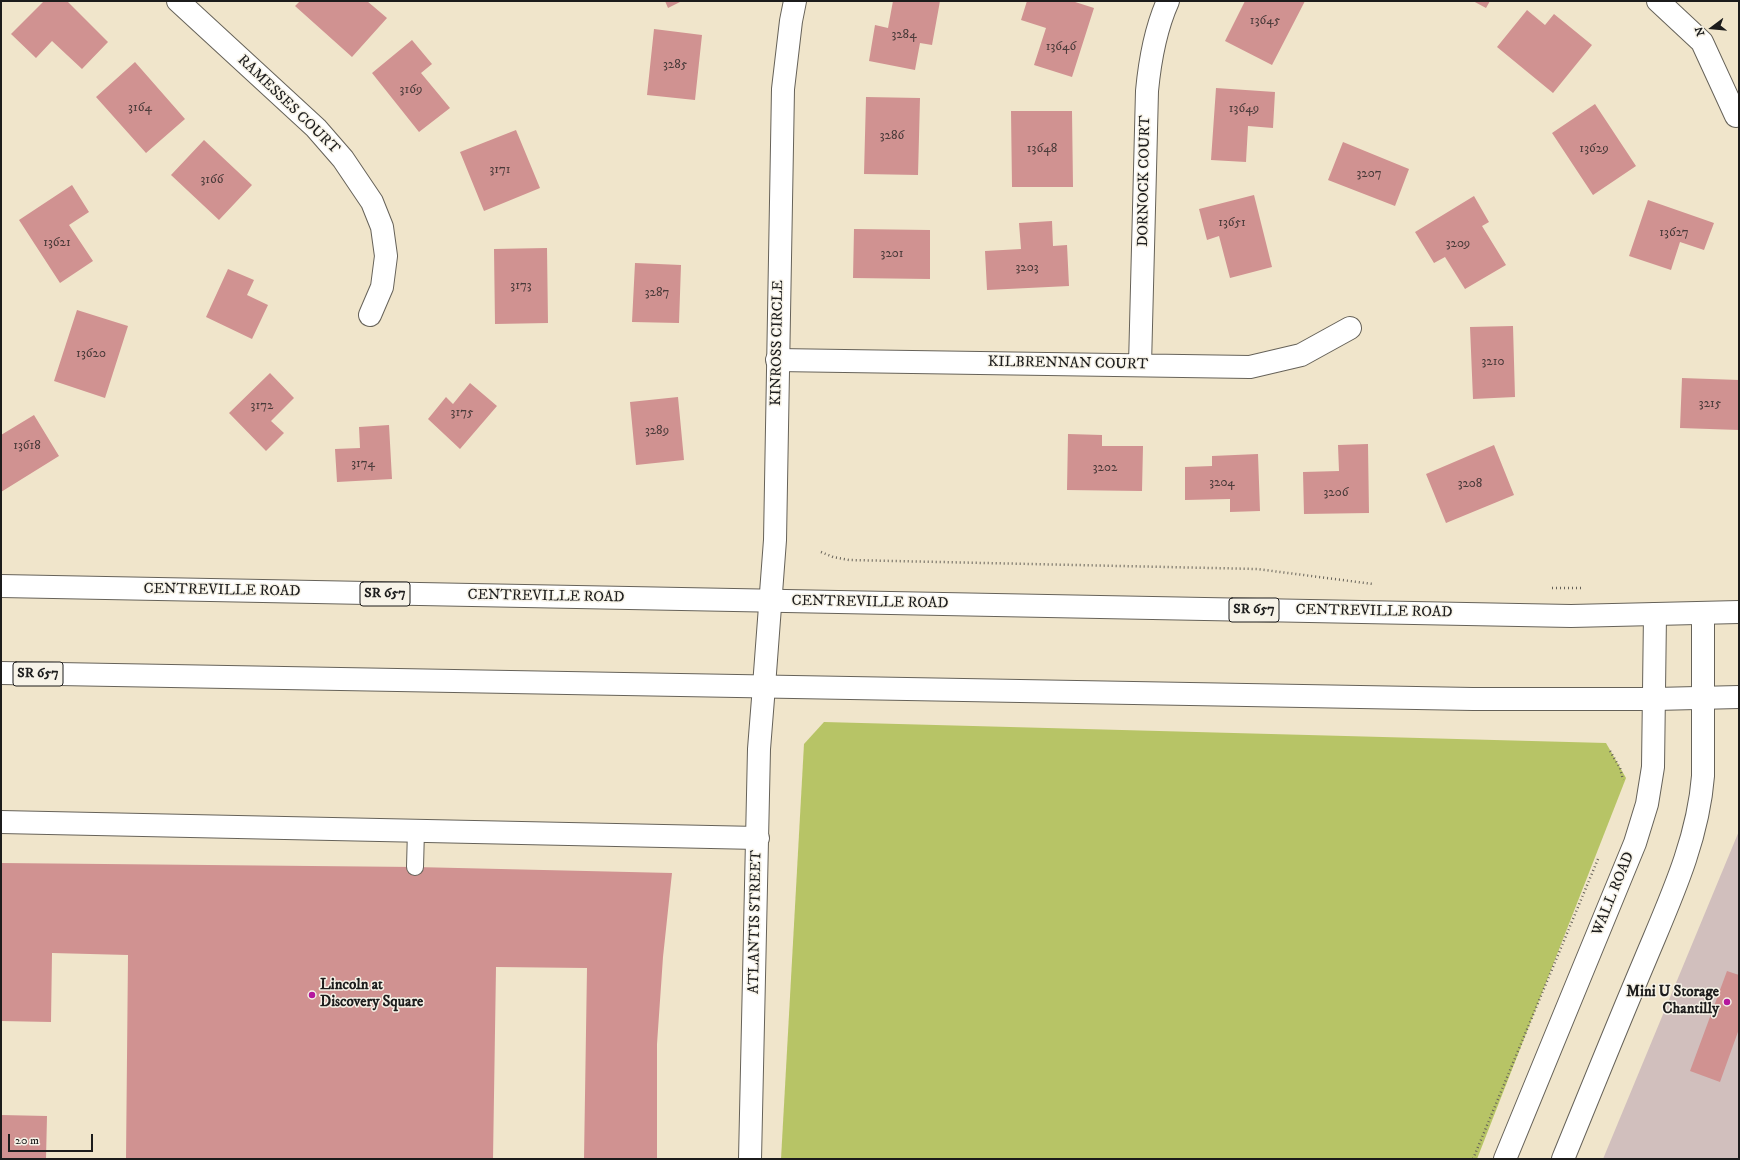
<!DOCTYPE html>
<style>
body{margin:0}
#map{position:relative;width:1740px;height:1160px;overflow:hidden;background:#f0e5cb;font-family:"IM FELL DW Pica",serif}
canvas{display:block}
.frame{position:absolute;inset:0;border:2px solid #1c1c1c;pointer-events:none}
.north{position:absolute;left:1692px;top:8px;width:40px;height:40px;-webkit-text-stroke:3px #f7f3e8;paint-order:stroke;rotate:254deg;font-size:11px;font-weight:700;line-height:16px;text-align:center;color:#1c1c1c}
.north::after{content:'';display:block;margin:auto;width:14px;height:18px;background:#1c1c1c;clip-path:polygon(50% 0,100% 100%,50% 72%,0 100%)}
.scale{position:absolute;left:8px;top:1134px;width:85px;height:18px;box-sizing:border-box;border:2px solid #1c1c1c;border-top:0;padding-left:5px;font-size:12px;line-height:14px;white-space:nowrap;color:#1c1c1c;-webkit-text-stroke:3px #f7f3e8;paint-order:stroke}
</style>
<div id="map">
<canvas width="1740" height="1160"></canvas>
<div class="frame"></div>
<div class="north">N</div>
<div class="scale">20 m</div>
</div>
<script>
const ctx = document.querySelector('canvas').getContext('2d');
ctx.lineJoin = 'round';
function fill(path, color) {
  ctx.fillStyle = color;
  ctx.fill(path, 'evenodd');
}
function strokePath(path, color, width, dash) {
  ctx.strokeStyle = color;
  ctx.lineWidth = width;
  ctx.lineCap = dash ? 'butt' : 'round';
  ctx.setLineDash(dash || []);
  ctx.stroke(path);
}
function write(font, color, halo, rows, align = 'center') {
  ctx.font = font + ' "IM FELL DW Pica",serif';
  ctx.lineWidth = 3;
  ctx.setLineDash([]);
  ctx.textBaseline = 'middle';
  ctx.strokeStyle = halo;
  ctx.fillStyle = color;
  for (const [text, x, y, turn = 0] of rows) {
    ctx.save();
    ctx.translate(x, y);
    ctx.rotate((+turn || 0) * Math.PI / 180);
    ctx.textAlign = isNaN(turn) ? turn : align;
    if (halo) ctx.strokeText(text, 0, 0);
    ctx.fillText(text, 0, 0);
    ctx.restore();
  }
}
const industrial = new Path2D(`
 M1739,831v328h-136z`);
const green = new Path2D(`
 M824,722l782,21 20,35 -149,381h-696l23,-415z`);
const building = new Path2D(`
 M44,1h23l41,41 -26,27 -30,-28 -16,17 -25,-24z
 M300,1h67l20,17 -35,39 -57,-51z
 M665,1h17l-14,7z
 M893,1h47l-8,44 -12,-2 -5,27 -46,-9 6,-36 13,3z
 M1027,1h45l22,7 -22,69 -38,-12 12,-37 -25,-8z
 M1245,1h60l-33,64 -47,-24z
 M1473,1h17l-4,7z
 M1527,10l18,15 9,-11 38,31 -39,48 -56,-46z
 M654,29l48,6 -7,65 -48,-5z
 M412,40l20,24 -11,9 29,35 -31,24 -47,-59z
 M135,62l50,57 -39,34 -50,-56z
 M1216,88l59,4 -2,36 -25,-2 -2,36 -35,-2z
 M866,97l54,1 -2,77 -54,-1z
 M1595,104l41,62 -43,29 -41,-62z
 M1011,111h61l1,76h-61z
 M516,130l24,58 -56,23 -24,-59z
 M204,140l48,45 -33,35 -48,-45z
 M1343,142l66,27 -14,37 -67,-26z
 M72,185l17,27 -20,13 24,36 -33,22 -41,-63z
 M1254,195l18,72 -42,11 -11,-42 -12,4 -8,-31z
 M1474,196l15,26 -7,4 24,39 -41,24 -20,-32 -11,6 -19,-31z
 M1648,200l66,23 -10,27 -24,-8 -9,28 -42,-14z
 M1052,221l1,25 14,-1 2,41 -82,4 -2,-39 36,-2 -2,-26z
 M854,229l76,1v49l-77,-1z
 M547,248l1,75 -53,1 -1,-75z
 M635,263l46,2 -2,58 -47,-1z
 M228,269l26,11 -7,15 21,10 -16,34 -46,-22z
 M77,310l51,16 -23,72 -51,-17z
 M1513,326l2,71 -42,2 -3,-72z
 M270,373l24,25 -23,23 13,12 -18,18 -37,-38z
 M1682,378l57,2v50l-59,-2z
 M470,383l27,23 -37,43 -32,-30 18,-22 7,7z
 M678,397l6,63 -48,5 -6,-63z
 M34,415l25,41 -58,36v-57z
 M389,425l3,54 -55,3 -2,-33 25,-1 -1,-21z
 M1068,434l34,1v11h41l-1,45 -75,-1z
 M1368,444l1,69 -65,1 -1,-42 36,-1 -1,-26z
 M1494,445l20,50 -68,28 -20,-49z
 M1258,454l2,57 -30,1v-13l-45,1v-33l27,-1v-10z
 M1,863l414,4 257,6 -9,84 -6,87v115h-73l3,-191 -91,-1 -3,192h-367l2,-204 -76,-2 -1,69 -50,-1z
 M1727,971l12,4v54l-19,53 -30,-11z
 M1,1115l46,1 -1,43h-45z`);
const path = new Path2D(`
 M821,552l12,5 16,3 408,9 116,15
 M1552,588h29
 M1610,751l10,17 3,12
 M1473,1159l125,-300`);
const lane = new Path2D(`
 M415,867l1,-37`);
const street = new Path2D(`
 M178,1l138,127 27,31 29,43 10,25 4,29 -4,31 -12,28
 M1658,1l44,41 34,74
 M777,360l473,7 51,-12 49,-27
 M1140,365l7,-274c3,-32 8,-61 21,-90
 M1,822l757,16
 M750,1159l9,-410 5,-63`);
const secondary = new Path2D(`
 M764,686l11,-146 8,-451 8,-68 4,-20
 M1505,1159l130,-316 12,-39 6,-37 2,-153
 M1563,1159c27,-66 54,-133 82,-199 25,-60 53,-119 58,-184v-163`);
const primary = new Path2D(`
 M1,586l1570,30 168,-4
 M1,673l1472,26h182l84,-2`);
const markers = [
 [312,995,4,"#b5179e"],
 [1727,1002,4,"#b5179e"]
];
const numberNames = [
 ["13645",1265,21],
 ["3284",904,35],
 ["13646",1061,47],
 ["3285",675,65],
 ["3169",411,90],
 ["3164",140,108],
 ["13649",1244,109],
 ["3286",892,136],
 ["13648",1042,149],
 ["13629",1594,149],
 ["3171",500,170],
 ["3207",1369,174],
 ["3166",212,180],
 ["13651",1232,223],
 ["13627",1674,233],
 ["13621",57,243],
 ["3209",1458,244],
 ["3201",892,254],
 ["3203",1027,268],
 ["3173",521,286],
 ["3287",657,293],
 ["13620",91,354],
 ["3210",1493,362],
 ["3215",1710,404],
 ["3172",262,406],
 ["3175",462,413],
 ["3289",657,431],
 ["13618",27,446],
 ["3174",363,464],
 ["3202",1105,468],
 ["3204",1222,483],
 ["3208",1470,484],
 ["3206",1336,493]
];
const shields = [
 [385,594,50],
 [1254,610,50],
 [38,674,50]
];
const shieldNames = [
 ["SR 657",385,594],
 ["SR 657",1254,610],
 ["SR 657",38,674]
];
const streetNames = [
 ["RAMESSES COURT",288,105,44],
 ["DORNOCK COURT",1145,181,-89],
 ["KINROSS CIRCLE",778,343,-89],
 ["KILBRENNAN COURT",1068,364,1],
 ["CENTREVILLE ROAD",222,591,1],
 ["CENTREVILLE ROAD",546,597,1],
 ["CENTREVILLE ROAD",870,603,1],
 ["CENTREVILLE ROAD",1374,612,1],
 ["WALL ROAD",1614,894,-68],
 ["ATLANTIS STREET",756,922,-89]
];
const poiNames = [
 ["Lincoln at",320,986],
 ["Discovery Square",320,1003],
 ["Mini U Storage",1719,993,"right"],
 ["Chantilly",1719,1010,"right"]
];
fill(industrial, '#d1bfbd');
fill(green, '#b7c466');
fill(building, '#d09291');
strokePath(lane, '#666259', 18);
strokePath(street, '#666259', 24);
strokePath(secondary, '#666259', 24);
strokePath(primary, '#666259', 24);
strokePath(path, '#666259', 2.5, [1, 3]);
strokePath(lane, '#fff', 16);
strokePath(street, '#fff', 22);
strokePath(secondary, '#fff', 22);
strokePath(primary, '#fff', 22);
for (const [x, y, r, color] of markers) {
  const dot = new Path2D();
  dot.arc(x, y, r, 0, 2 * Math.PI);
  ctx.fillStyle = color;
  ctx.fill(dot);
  strokePath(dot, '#f7f3e8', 1.5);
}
write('13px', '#493a39', null, numberNames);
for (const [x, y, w] of shields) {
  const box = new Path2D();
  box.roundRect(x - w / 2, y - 12, w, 24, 3);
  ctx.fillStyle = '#f7f3e8';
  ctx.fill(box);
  strokePath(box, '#1c1c1c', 1);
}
write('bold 14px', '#1c1c1c', null, shieldNames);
write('15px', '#1c1c1c', '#f7f3e8', streetNames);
write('bold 15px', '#1c1c1c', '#f7f3e8', poiNames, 'left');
</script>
